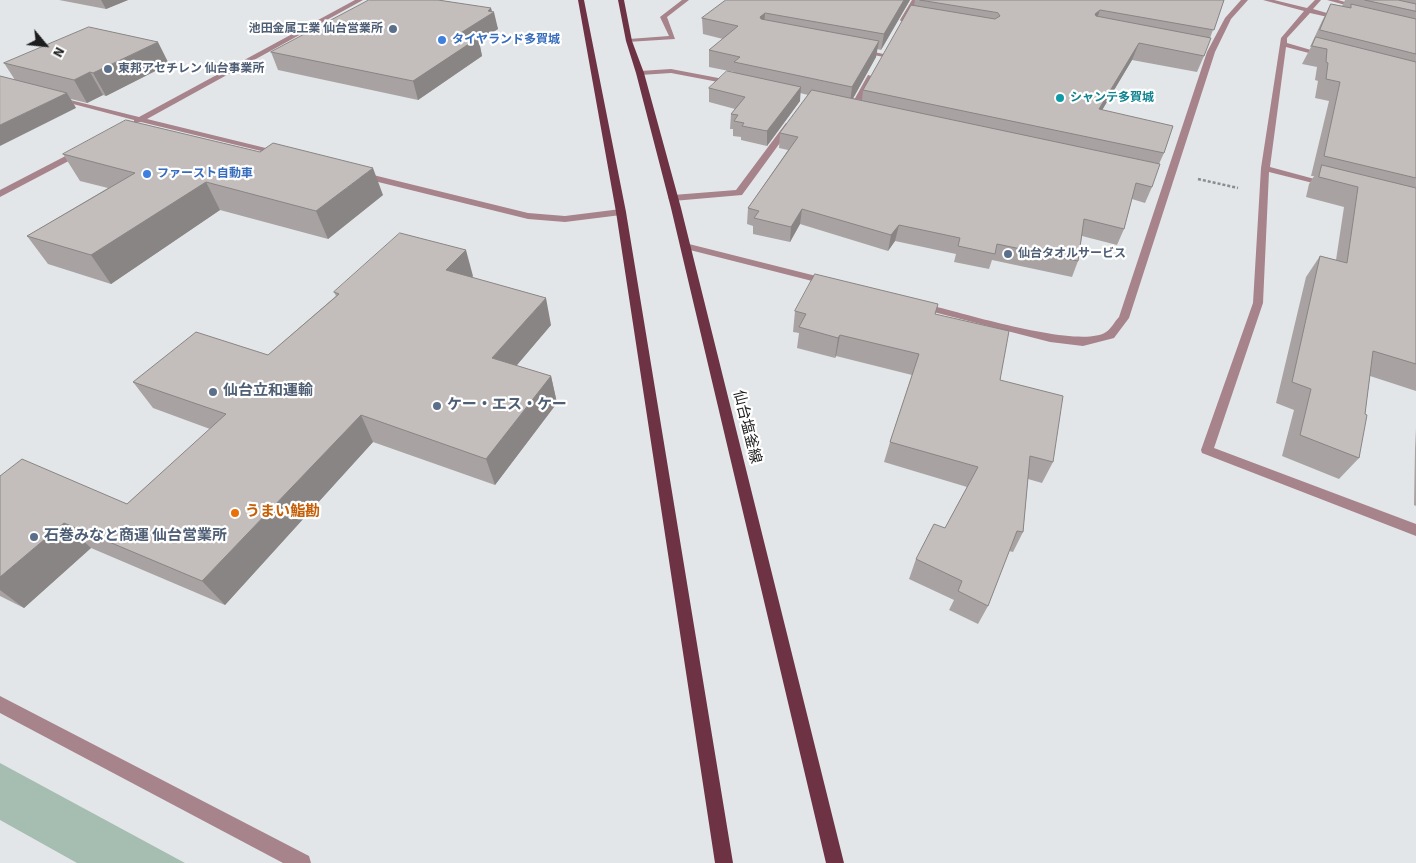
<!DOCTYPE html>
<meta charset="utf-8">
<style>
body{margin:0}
#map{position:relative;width:1416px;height:863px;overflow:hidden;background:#e3e6e9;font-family:"Source Sans 3",sans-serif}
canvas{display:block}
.north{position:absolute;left:20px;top:20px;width:50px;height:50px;-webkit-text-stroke:4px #fff;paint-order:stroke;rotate:118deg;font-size:14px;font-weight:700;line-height:20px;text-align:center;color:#1d1d1f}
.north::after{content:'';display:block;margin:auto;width:18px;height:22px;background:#1d1d1f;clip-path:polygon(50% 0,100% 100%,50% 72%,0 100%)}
</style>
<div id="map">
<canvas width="1416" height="863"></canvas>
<div class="north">N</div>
</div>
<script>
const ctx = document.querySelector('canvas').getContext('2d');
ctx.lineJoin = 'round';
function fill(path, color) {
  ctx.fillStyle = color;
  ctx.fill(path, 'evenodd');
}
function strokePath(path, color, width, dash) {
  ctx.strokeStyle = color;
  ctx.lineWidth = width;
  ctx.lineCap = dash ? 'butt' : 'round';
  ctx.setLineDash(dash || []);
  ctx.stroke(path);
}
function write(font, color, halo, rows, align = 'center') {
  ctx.font = font + ' "Source Sans 3","Noto Sans JP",sans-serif';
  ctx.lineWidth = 4.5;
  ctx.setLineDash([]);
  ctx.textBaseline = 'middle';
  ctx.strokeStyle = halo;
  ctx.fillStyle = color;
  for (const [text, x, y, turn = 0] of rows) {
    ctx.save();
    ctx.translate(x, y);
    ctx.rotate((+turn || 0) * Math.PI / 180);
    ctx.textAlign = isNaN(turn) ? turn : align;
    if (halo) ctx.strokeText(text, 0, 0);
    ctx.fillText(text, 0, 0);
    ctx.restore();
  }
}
const green = new Path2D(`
 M0,763l185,100h-108l-77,-43z`);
const path = new Path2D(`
 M1198,179l40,9`);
const minor = new Path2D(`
 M355,0h8l-216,119 135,33v4l-141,-34 -7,1v-3l-80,-21 4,-2 81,20z
 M682,0h7l-22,17 8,22 -48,3v-2l2,-1 40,-3 -9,-19z
 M912,0h6l-13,21h-4l-1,-1z
 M1241,0h7l-17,19 -16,33 -86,266 -15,20 -31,8 -33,-4 -132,-34 -1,-2 5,-3c34,8 158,47 184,29 5,-3 9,-11 13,-15l88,-265 18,-34z
 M1263,0h11l33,8 8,-8h6l-8,9 31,9 -3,2 -31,-7 -23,25v5l41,12 -4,2 -38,-10 -16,120 63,17 -4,3 -60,-15 -6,131 -49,145 202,76v12l-214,-83 -1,-3 52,-147 8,-135 20,-130 23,-27z
 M1327,0h11l25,7 -3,2z
 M860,49l28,6 -4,2 -26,-5v-2z
 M671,69l63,12 4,2 -4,2 -63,-12 -31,2 -4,-2 4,-2z
 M868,75l7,2 -19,34h-6l-1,-2z
 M786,123l7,2 -51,70 -69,6 -5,-3 5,-3 63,-5z
 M79,149l4,3 -1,2 -82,43v-7z
 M361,172l167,41 37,3 56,-7 5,3 -5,3 -56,7 -37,-3 -170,-42v-4z
 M685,243l147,37 1,2 -5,3 -146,-37 -2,-2z
 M0,696l309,160 2,7h-28l-283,-150z`);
const major = new Path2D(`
 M578,0h6l42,212 107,651h-18l-99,-651z
 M618,0h6l8,41 12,32 37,135 163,655h-18l-155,-655 -35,-135 -10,-32z`);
const wall = new Path2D(`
 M59,0h69l-22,9z
 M726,0h184l-29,50 -4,-1 -1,8 -23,41 9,2 1,-10 51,-84 1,-6h309l-14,38 -6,18 -7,16 -65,-12 -30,50 62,43 -5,11 -7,23 -7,16 -13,-4 -8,30 -7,16 -35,-9 -4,25 -6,16 -80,-17 -3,9 -35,-7 2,-8 -61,-13 -7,10 -88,-27 -10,18 -37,-8v-8l-6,-2 1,-16 40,-58 -9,-2 1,-15 28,-38 -8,-2v8l-33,45 -26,-6v-3l-8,-1v-7h-3l1,-15 4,-5 -26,-7v-14l25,-15v-1l-25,-5v-17l14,-11 -20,-5 -1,-16z
 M1345,0h71v391l-46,-15 -11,82 -20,21 -57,-23 12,-46 -18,-7 30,-126 14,-21 16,4 8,-53 -38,-10 3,-13 5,-8h-3l18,-75 -14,-3 3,-17 -3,-1 2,-13 -15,-3 9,-17h-1l12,-26 9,-17 11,2z
 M491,8l7,21 -19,12 3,15 -64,44 -140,-30 -7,-18z
 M4,63l165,1 -63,32 -3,-1 -16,8 -16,-4 5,9 -61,-28z
 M63,154l320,41 -55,44 -108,-29 -109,74 -63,-20 -21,-28 81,-48 -28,-7z
 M473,276l-1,1 79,48 -35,41 35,10 6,27 -62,82 -122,-43 -148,163 -134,-57 -67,60 -24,-12v-120l127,28 83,-75 -57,-21 -20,-26 135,-27 68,-59 -2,-4z
 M795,311l140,3 65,66 53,82 -11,21 -14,-4 -5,53 -10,20 -4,-1 -21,55 -10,18 -29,-14 5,-10 -45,-21 7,-20 29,-31 22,-41 -83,-25 6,-20 22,-67 -76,-19 -1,2 -38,-10 2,-15 -6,-1z
 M1416,428v78l-2,-1 1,-56z`);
const shadedWall = new Path2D(`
 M101,0h27l-22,9z
 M904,0h6l-29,50 3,-16z
 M491,8l1,5 2,-1 4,17 -19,12 3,15 -64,44 -5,-19 46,-47z
 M1100,10l-6,16 1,-12z
 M765,13l-1,16 -4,-12z
 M879,41l-3,16 -26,47 2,-17z
 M158,42l11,22 -63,32 -13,-23z
 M1139,43l-7,17 -40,67 7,-18z
 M90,72l13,23 -16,8 -13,-23z
 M801,87l-1,14 -33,45v-15z
 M67,93l9,15 -76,38v-21z
 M373,168l10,27 -55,44 -12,-28z
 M206,182l14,28 -109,74 -20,-29z
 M802,209l-2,15 -10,18 1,-15z
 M899,225l-4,16 -7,10 3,-16z
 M466,250l7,26 -19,21 -8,-27z
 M546,298l5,27 -51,60 -8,-27z
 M840,335l-4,21 -1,2 3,-20z
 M551,376l6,27 -62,82 -9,-26z
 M361,415l12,27 -148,163 -23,-24z
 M64,523l27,25 -67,60 -24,-18v-13z`);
const building = new Path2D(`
 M369,0h69l53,8 -3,3 6,1 -35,22 19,4 -65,43 -142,-29z
 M726,0h178l-20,34 -119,-21 -5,4 1,2 118,22 -27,46 -118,-25 6,-5 -31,-7 29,-24 -36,-8z
 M920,0h304l-10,30 -114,-20 -5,4 1,2 115,22 -7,18 -65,-13 -40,66 74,17 -9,27 -301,-63 48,-85 84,14 5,-3 -2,-3z
 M1365,0h33l18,4v7z
 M1331,4l20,4v-4l65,15v35l-96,-24z
 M89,27l69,15 -65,31 -3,-1 -16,8 -70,-17z
 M1316,37l100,25v116l-92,-22 16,-74 -14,-3 2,-16 -2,-1 1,-13 -15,-3z
 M727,71l74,16 -34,44 -25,-5 2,-3 -10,-2 4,-6 -7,-1 14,-17 -36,-9z
 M0,76l67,17 -67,32z
 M812,90l348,74 -8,23 -16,-4 -12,46 -40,-10 -6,42 -81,-17 -2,10 -37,-8 2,-8 -61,-13 -8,10 -89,-26 -11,18 -37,-9 5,-7 -11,-3 50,-71 -18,-4z
 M126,120l134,32 13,-9 100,25 -57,43 -110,-29 -115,73 -64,-19 108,-63 -72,-19z
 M1322,165l94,23v176l-43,-13 -8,63 2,1 -8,43 -59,-23 11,-46 -19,-7 28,-126 27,7 11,-76 -39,-10z
 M400,233l66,17 -20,20 100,28 -54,60 59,18 -65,83 -125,-44 -159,166 -138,-58 -64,54v-101l22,-17 105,45 99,-90 -93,-32 63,-50 72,23 71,-61 -5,-2z
 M815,274l123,30 -3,10 74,17 -9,49 63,16 -10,66 -23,-6 -7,76 -6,-1 -29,75 -30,-15 4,-10 -46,-22 18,-35 11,4 33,-61 -88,-25 29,-88 -79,-19 -2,3 -39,-11 7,-13 -11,-3z`);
const markers = [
 [393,29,5,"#5c6f8a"],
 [442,40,5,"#3f7fe0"],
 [108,69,5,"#5c6f8a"],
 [1060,98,5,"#0f9aa8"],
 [147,174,5,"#3f7fe0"],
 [1008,254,5,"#5c6f8a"],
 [213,392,5,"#5c6f8a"],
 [437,406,5,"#5c6f8a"],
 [235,513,5,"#e8710a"],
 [34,537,5,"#5c6f8a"]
];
const farServicenames = [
 ["池田金属工業 仙台営業所",383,29,"right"],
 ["東邦アセチレン 仙台事業所",118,69],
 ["仙台タオルサービス",1018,254]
];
const farShopnames = [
 ["タイヤランド多賀城",452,40],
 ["ファースト自動車",157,174]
];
const farCulturenames = [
 ["シャンテ多賀城",1070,98]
];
const serviceNames = [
 ["仙台立和運輸",223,392],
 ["ケー・エス・ケー",447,406],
 ["石巻みなと商運 仙台営業所",44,537]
];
const streetNames = [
 ["仙台塩釜線",746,427,76]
];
const foodNames = [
 ["うまい鮨勘",245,513]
];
fill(green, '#a6beb1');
strokePath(path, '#8a8c8e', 2.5, [3, 2]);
fill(minor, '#a7838b');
fill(major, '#6d3243');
fill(wall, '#a8a3a2');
fill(shadedWall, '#888584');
fill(building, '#c3bebc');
strokePath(building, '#888584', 1);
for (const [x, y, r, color] of markers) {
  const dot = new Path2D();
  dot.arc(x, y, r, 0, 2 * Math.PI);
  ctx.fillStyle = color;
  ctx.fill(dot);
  strokePath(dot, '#fff', 2);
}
write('bold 12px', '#4e5e75', '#fff', farServicenames, 'left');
write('bold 12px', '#366cbe', '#fff', farShopnames, 'left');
write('bold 12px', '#0d838f', '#fff', farCulturenames, 'left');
write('bold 15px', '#4e5e75', '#fff', serviceNames, 'left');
write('15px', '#1d1d1f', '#fff', streetNames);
write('bold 15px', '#c56008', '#fff', foodNames, 'left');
</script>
